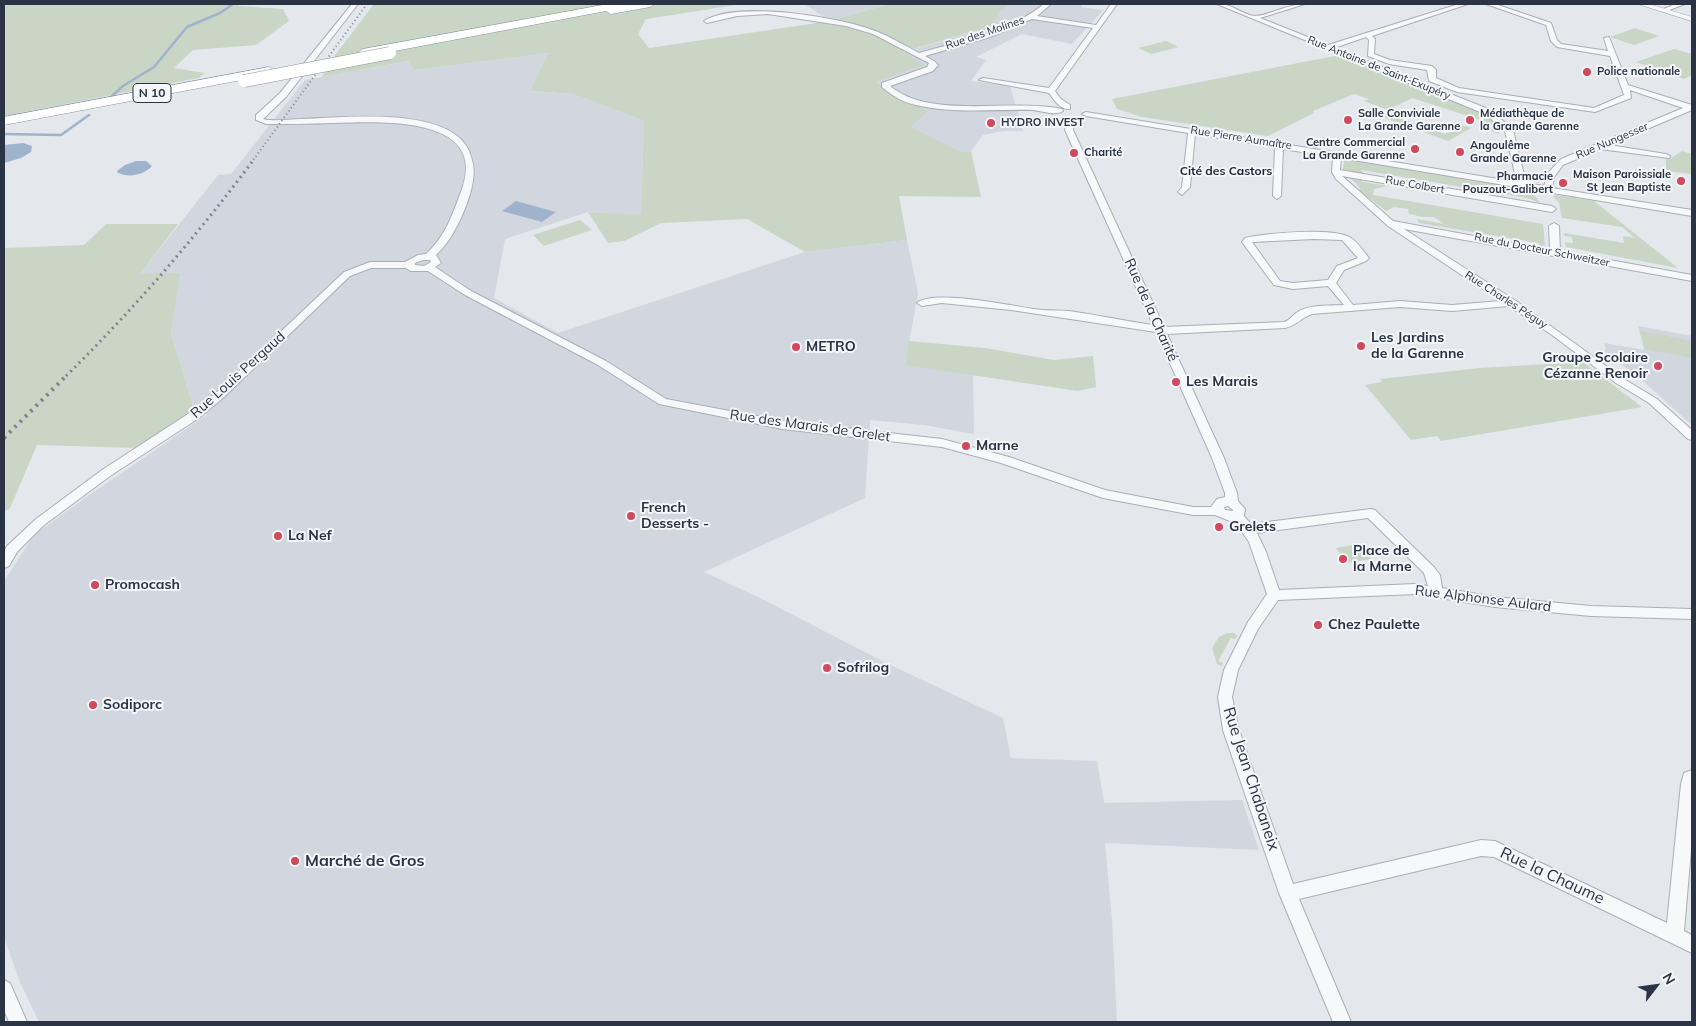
<!DOCTYPE html>
<meta charset="utf-8">
<style>
body{margin:0}
#map{position:relative;width:1696px;height:1026px;overflow:hidden;background:#e4e7ec;font-family:Mulish,sans-serif}
canvas{display:block}
.frame{position:absolute;inset:0;border:5px solid #2b3445;pointer-events:none}
.north{position:absolute;left:1631px;top:961px;width:50px;height:50px;-webkit-text-stroke:4px #f4f6f9;paint-order:stroke;rotate:60deg;font-size:14px;font-weight:700;line-height:20px;text-align:center;color:#2b3445}
.north::after{content:'';display:block;margin:auto;width:18px;height:22px;background:#2b3445;clip-path:polygon(50% 0,100% 100%,50% 72%,0 100%)}
</style>
<div id="map">
<canvas width="1696" height="1026"></canvas>
<div class="frame"></div>
<div class="north">N</div>
</div>
<script>
const ctx = document.querySelector('canvas').getContext('2d');
ctx.lineJoin = 'round';
function fill(path, color) {
  ctx.fillStyle = color;
  ctx.fill(path, 'evenodd');
}
function strokePath(path, color, width, dash) {
  ctx.strokeStyle = color;
  ctx.lineWidth = width;
  ctx.lineCap = dash ? 'butt' : 'round';
  ctx.setLineDash(dash || []);
  ctx.stroke(path);
}
function write(font, color, halo, rows, align = 'center') {
  ctx.font = font + ' Mulish,sans-serif';
  ctx.lineWidth = 4;
  ctx.setLineDash([]);
  ctx.textBaseline = 'middle';
  ctx.strokeStyle = halo;
  ctx.fillStyle = color;
  for (const [text, x, y, turn = 0] of rows) {
    ctx.save();
    ctx.translate(x, y);
    ctx.rotate((+turn || 0) * Math.PI / 180);
    ctx.textAlign = isNaN(turn) ? turn : align;
    if (halo) ctx.strokeText(text, 0, 0);
    ctx.fillText(text, 0, 0);
    ctx.restore();
  }
}
const built = new Path2D(`
 M804,4h85l-59,17z
 M1011,4h72l-2,3 22,3 -31,34 -50,-10 -46,23 10,3 -15,21 39,5 13,45h-20l-20,4 -12,16 -9,1 -51,-25 16,-17 -51,-28 47,-17 -21,-12 89,-27 9,-14z
 M548,53l-18,38 43,3 71,27 -3,95 -53,-4 -83,27 -11,59 64,35 247,-81 102,-12 11,53 -13,71 68,10 1,60 -50,-9 -54,-5 -5,78 -161,74 58,27 122,63 119,56 8,40 86,3 7,42 138,-3 17,50 -154,-7 7,77 5,102h-1078l-19,-40 -16,-45v-356l30,-46 48,-35 126,-86 -14,-5 -23,-75 8,-60h-39l78,-99 13,-1 74,-94 105,-19 4,9z
 M1638,326l54,10v89l-49,-44 -39,-30 2,-2 -2,-6 40,7z`);
const green = new Path2D(`
 M4,4h236l-2,2 45,3 6,12 -33,24 -63,5 -19,18 31,5 -6,5 -195,38z
 M374,4h368l-96,15 -8,15 11,14 181,-27 59,-17h122l-11,8 -9,14 -88,26 21,13 -48,17 52,29 -17,16 51,25 9,-1 10,46 -82,-1 8,44 -102,12 -58,-33 -86,4 -37,18 -16,2 -20,-31 53,3 3,-94 -71,-27 -43,-3 18,-38 -134,17 -5,-9 -87,16 14,-23z
 M1635,28l24,8 -25,9 -24,-8z
 M1166,41l13,6 -28,7 -13,-6z
 M1674,49l18,5v21l-8,4 -48,-17z
 M1340,55l145,59 14,12v8l-19,-7 7,-5 -75,-24 -24,12 -24,-9 5,-2 -15,-5 -41,17 1,2 -46,23 -126,-19 -25,-8 -5,-10z
 M1385,113l60,21 17,-9 9,3 -23,13 -68,-25z
 M1682,151l10,3v20l-26,-3v-13l3,1z
 M1349,159l153,25v2c14,2 31,3 38,17l-13,-5 -166,-28 3,4 -19,-3 -2,-2 1,-9z
 M1352,178l11,1 -2,2 2,1 25,4 -14,3 -1,6 170,29 2,22h-5l-2,-3 -119,-20 -2,-4 27,5 -10,-7h-11l-14,-3 -1,-5 -14,-2 -8,4 -26,-20 -2,-6 -7,-6z
 M1557,195l37,6 84,67 -112,-21 -1,-5 8,1 -1,-6 -8,-1v-3l60,10 -1,-7 12,2 -13,-11 -60,-9 -3,-15 -6,-7z
 M580,220l12,10 -48,16 -11,-11z
 M106,224h72l-38,50 40,-1 -9,61 23,75 -56,39 -101,-3 -27,63 -6,4v-264l80,-3z
 M1640,331l52,10v17l-47,-9z
 M909,341l76,7 69,12 39,-4 3,31 -18,4 -173,-26z
 M1583,362l59,45 -201,34 -4,-5 -26,4 -46,-55 17,-3 -2,-3 100,-11z
 M1359,544l12,15 -24,4 -11,-15z
 M1227,633h7l3,3 -2,3 -4,-1 -13,23 5,2 -2,3 -4,-2 -5,-16 7,-11z`);
const water = new Path2D(`
 M23,143l9,3 -1,6 -10,6 -17,5v-18z
 M136,161h10l6,5c-8,9 -23,12 -34,7l-1,-2 8,-6z
 M516,201l40,11 -14,10 -40,-11z`);
const stream = new Path2D(`
 M111,97l12,-11 31,-19 33,-40 33,-14 13,-9
 M4,134l57,1 28,-20`);
const minor = new Path2D(`
 M352,4h6l-72,93 -23,22c12,3 26,0 38,0 41,-1 148,-14 168,32 4,10 6,19 4,30 -4,23 -19,58 -37,74l5,8 -6,4 36,24 135,70 60,38 117,22 159,18 67,18 96,33 88,17h18l6,-8 8,-2v-4l-13,-35 -56,-126 -145,-22 -69,-7 -20,3 -5,-3c16,-14 95,3 117,6 12,2 24,1 35,2 28,4 56,10 84,14l-88,-195 2,-13 7,2 -1,11 91,197 120,-5c6,-2 7,-5 12,-9 12,-9 34,-7 48,-8l-16,-19 -35,3 -19,-4 -32,-43 3,-4c21,-5 82,-10 102,-2 9,3 16,15 22,22l-3,3 -22,9 -8,13 17,22 47,-4 52,4 49,-4 -113,-75 -52,-47 -4,-7 1,-15 -50,-8 -2,47 -4,3 -4,-3 2,-49 -80,-13 -5,53 -8,8 -4,-3 4,-5 6,-54 -102,-17 -4,-2 4,-2 431,70 -12,-51 -20,-17 -268,-110c15,-1 25,11 38,12 12,0 33,-12 50,-12l-45,14 68,27 131,-41h9l-96,32 3,3 -1,15 16,6 42,6 4,4v8l23,10 135,20 30,-13 -14,-39 -53,-9 -6,-6 -5,-16 -60,-21h9l56,19 6,17 4,4 47,7 -4,-13 5,-1 19,48 64,20v5l-83,35 57,9 4,2 -1,2 -69,-9 -37,16 -9,12 -2,11 140,22v6l-351,-58 -1,12 212,36 4,3 -4,3 -210,-36 51,45 157,29 -1,-24 5,-3 5,3 1,25 132,24v6l-288,-52 112,72 108,78 33,20 35,31v10l-4,-1 -39,-36 -33,-20 -64,-48 -43,-29 -57,5 -52,-4 -88,7c-12,4 -14,11 -27,14l-118,6 57,124 13,35 1,8 7,8 -1,7 7,8 120,-15 4,1 59,57 6,8 2,13 53,9 96,9 101,3v10l-101,-3 -96,-9 -80,-13 -137,6 -20,29 -20,41 -6,27 7,33 54,154 188,-44 14,1 172,82 14,-139 3,-11 8,-3v68l-8,93 8,4v18l-198,-96 -13,-1 -182,43 52,123h-18l-54,-129 -56,-163 -5,-33 6,-27 24,-48 19,-28 -18,-52 -15,-22 -4,1 -15,-6h-22l-90,-17 -102,-35 -59,-16 -159,-18 -124,-25 -61,-39 -133,-70 -37,-24h-17l-5,-3h-35l-21,8 -126,121 -25,21 -89,58 -66,49 -27,27 -8,14 -5,2v-16l3,-6 29,-27 66,-49 89,-58 25,-19 128,-121 26,-10h35l13,-7 8,-1c20,-18 27,-41 36,-65 27,-76 -89,-67 -131,-66 -22,1 -43,1 -65,1l-10,-4v-5l24,-22zM1366,37l3,3 -1,16 21,8 38,6 2,11 28,11 138,20 36,-14 -1,-8 53,18 -122,51 -13,14 -4,13 -18,-3 -13,-53 -22,-20 -157,-62zM1314,239l28,1 16,18 -21,8 -9,14 -35,3 -13,-2 -28,-39zM423,260h7l1,2 -7,4 -9,-1v-2zM1228,506l5,4v1l-8,-1 -1,-3zM1368,518l56,55 4,13 -13,-2 -136,6 -13,-38 -9,-19z
 M1044,4h7l-14,12 59,9 15,-21h6l-62,87 6,8 9,6v4c-10,1 -16,-9 -21,-16l-70,-13 4,-2 66,10 44,-60 -61,-9 -42,18 -65,19 9,5 4,4 -5,6 -43,15c40,34 121,12 172,23l1,2c-7,5 -22,0 -30,-1 -39,-1 -79,4 -117,-5 -14,-3 -23,-9 -34,-18v-4l45,-16 2,-4 -56,-29 -27,-8 -78,-12 -31,2 -30,7 -3,-2c33,-21 138,-4 174,11 14,6 28,14 41,21 43,-12 90,-21 125,-49z
 M1676,4h9l-21,8 -3,-2z
 M4,980l6,3 17,39h-18l-5,-12z`);
const tertiary = new Path2D(`
 M1638,4h11l43,13v4z`);
const trunk = new Path2D(`
 M608,4h47l-5,3 -39,7 -5,-3 -243,46 -6,-4 6,-4z
 M269,67l6,4 -2,3 -269,51v-8z`);
const railFar2 = new Path2D(`
 M251,163l116,-159`);
const railFar1 = new Path2D(`
 M66,376c68,-67 129,-138 186,-214`);
const rail = new Path2D(`
 M4,438l63,-63`);
const trunkBridge = new Path2D(`
 M244,81l146,-28`);
const markers = [
 [1587,72,5,"#d1495b"],
 [1348,120,5,"#d1495b"],
 [1470,120,5,"#d1495b"],
 [991,123,5,"#d1495b"],
 [1415,149,5,"#d1495b"],
 [1460,152,5,"#d1495b"],
 [1074,153,5,"#d1495b"],
 [1681,181,5,"#d1495b"],
 [1563,183,5,"#d1495b"],
 [1361,346,5,"#d1495b"],
 [796,347,5,"#d1495b"],
 [1658,366,5,"#d1495b"],
 [1176,382,5,"#d1495b"],
 [966,446,5,"#d1495b"],
 [631,516,5,"#d1495b"],
 [1219,527,5,"#d1495b"],
 [278,536,5,"#d1495b"],
 [1343,559,5,"#d1495b"],
 [95,585,5,"#d1495b"],
 [1318,625,5,"#d1495b"],
 [827,668,5,"#d1495b"],
 [93,705,5,"#d1495b"],
 [295,861,5,"#d1495b"]
];
const farStreetnames = [
 ["Rue des Molines",985,33,-19],
 ["Rue Antoine de Saint-Exupéry",1379,68,22],
 ["Rue Pierre Aumaître",1241,138,9],
 ["Rue Nungesser",1612,141,-23],
 ["Rue Colbert",1415,185,10],
 ["Rue du Docteur Schweitzer",1542,250,11],
 ["Rue Charles Péguy",1506,300,33]
];
const farPoinames = [
 ["Police nationale",1597,72],
 ["Salle Conviviale",1358,114],
 ["La Grande Garenne",1358,127],
 ["Médiathèque de",1480,114],
 ["la Grande Garenne",1480,127],
 ["HYDRO INVEST",1001,123],
 ["Centre Commercial",1405,143,"right"],
 ["La Grande Garenne",1405,156,"right"],
 ["Angoulême",1470,146],
 ["Grande Garenne",1470,159],
 ["Charité",1084,153],
 ["Maison Paroissiale",1671,175,"right"],
 ["St Jean Baptiste",1671,188,"right"],
 ["Pharmacie",1553,177,"right"],
 ["Pouzout-Galibert",1553,190,"right"]
];
const shields = [
 [152,93,38]
];
const shieldNames = [
 ["N 10",152,93]
];
const farNeighbourhoodnames = [
 ["Cité des Castors",1226,171]
];
const streetNames = [
 ["Rue de la Charité",1151,310,66],
 ["Rue Louis Pergaud",238,375,-42],
 ["Rue des Marais de Grelet",810,426,8],
 ["Rue Alphonse Aulard",1483,599,7]
];
const poiNames = [
 ["Les Jardins",1371,338],
 ["de la Garenne",1371,354],
 ["METRO",806,347],
 ["Groupe Scolaire",1648,358,"right"],
 ["Cézanne Renoir",1648,374,"right"],
 ["Les Marais",1186,382],
 ["Marne",976,446],
 ["French",641,508],
 ["Desserts -",641,524],
 ["Grelets",1229,527],
 ["La Nef",288,536],
 ["Place de",1353,551],
 ["la Marne",1353,567],
 ["Promocash",105,585],
 ["Chez Paulette",1328,625],
 ["Sofrilog",837,668],
 ["Sodiporc",103,705]
];
const nearStreetnames = [
 ["Rue Jean Chabaneix",1251,779,72],
 ["Rue la Chaume",1552,876,25]
];
const nearPoinames = [
 ["Marché de Gros",305,861]
];
fill(built, '#d2d6de');
fill(green, '#c9d6c5');
fill(water, '#9fb4cc');
strokePath(stream, '#9fb4cc', 2.5);
strokePath(minor, '#a9aeb7', 2);
strokePath(tertiary, '#a9aeb7', 1);
strokePath(trunk, '#8b94a3', 1);
fill(minor, '#f7f8fa');
fill(tertiary, '#f7f8fa');
fill(trunk, '#fff');
strokePath(railFar2, '#7d8696', 2, [1, 3]);
strokePath(railFar1, '#7d8696', 3, [2, 4]);
strokePath(rail, '#7d8696', 4, [2.5, 5]);
strokePath(trunkBridge, '#8b94a3', 13, []);
strokePath(trunkBridge, '#fff', 12);
for (const [x, y, r, color] of markers) {
  const dot = new Path2D();
  dot.arc(x, y, r, 0, 2 * Math.PI);
  ctx.fillStyle = color;
  ctx.fill(dot);
  strokePath(dot, '#f4f6f9', 2);
}
write('11px', '#2b3445', '#f4f6f9', farStreetnames);
write('bold 11px', '#2b3445', '#f4f6f9', farPoinames, 'left');
for (const [x, y, w] of shields) {
  const box = new Path2D();
  box.roundRect(x - w / 2, y - 9.5, w, 19, 4);
  ctx.fillStyle = '#f4f6f9';
  ctx.fill(box);
  strokePath(box, '#2b3445', 1);
}
write('bold 12px', '#2b3445', null, shieldNames);
write('bold 12px', '#1d2536', '#f4f6f9', farNeighbourhoodnames);
write('14px', '#2b3445', '#f4f6f9', streetNames);
write('bold 14px', '#2b3445', '#f4f6f9', poiNames, 'left');
write('16px', '#2b3445', '#f4f6f9', nearStreetnames);
write('bold 16px', '#2b3445', '#f4f6f9', nearPoinames, 'left');
</script>
